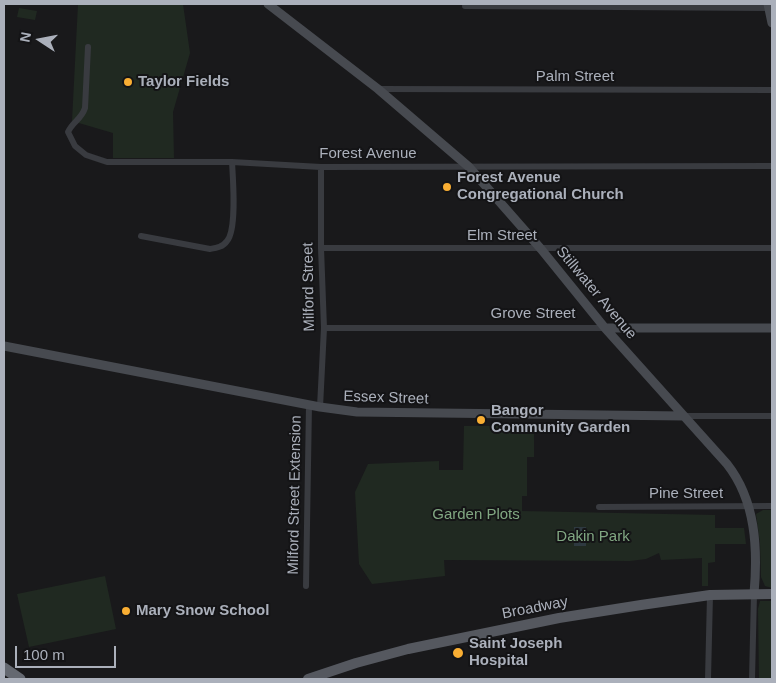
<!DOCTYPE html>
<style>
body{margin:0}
#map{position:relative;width:776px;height:683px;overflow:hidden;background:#19191b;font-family:Helvetica,sans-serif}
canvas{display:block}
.frame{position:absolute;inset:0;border:5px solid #abb0bb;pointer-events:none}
.north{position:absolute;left:15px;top:15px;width:50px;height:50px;-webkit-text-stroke:4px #141416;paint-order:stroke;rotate:281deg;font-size:14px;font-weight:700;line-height:20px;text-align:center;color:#abb0bb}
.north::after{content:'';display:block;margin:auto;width:18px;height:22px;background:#abb0bb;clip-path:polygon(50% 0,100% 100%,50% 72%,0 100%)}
.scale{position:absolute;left:15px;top:646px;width:101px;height:22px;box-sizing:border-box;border:2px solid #abb0bb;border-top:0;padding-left:6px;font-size:15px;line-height:18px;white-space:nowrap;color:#abb0bb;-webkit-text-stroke:4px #141416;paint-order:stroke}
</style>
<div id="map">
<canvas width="776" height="683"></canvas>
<div class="frame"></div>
<div class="north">N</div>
<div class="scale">100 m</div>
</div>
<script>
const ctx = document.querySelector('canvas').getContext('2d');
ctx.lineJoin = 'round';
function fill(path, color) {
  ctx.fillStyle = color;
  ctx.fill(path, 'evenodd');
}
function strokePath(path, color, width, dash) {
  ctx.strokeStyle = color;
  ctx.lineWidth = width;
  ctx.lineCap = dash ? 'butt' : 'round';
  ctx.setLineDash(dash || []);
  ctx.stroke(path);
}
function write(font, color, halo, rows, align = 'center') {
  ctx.font = font + ' Helvetica,sans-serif';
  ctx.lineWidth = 4;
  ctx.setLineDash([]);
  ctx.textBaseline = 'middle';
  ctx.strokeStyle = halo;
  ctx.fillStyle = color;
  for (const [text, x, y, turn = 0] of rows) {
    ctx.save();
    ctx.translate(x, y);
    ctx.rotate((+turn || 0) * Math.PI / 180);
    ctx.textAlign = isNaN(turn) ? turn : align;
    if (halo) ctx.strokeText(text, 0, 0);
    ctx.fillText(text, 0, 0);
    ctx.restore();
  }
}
const green = new Path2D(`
 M78,4h105l7,49 -17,59 1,46h-61v-25l-41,-12z
 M19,8l18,3 -2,9 -18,-3z
 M464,426h70v31h-7v39h-5v15l193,4v13h29l2,16h-31v18l-7,1v23h-6v-28l-41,2 -2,-7 -13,6 -16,2 -186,-1 1,16 -73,8 -13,-20 -4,-72 13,-28 71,-3v9h24z
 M763,510h9v78l-7,-2 -4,-9 -1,-34 -4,-29z
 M105,576l11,53 -87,18 -12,-53z
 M760,601h12v78h-13l-1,-70z`);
const water = new Path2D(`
 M574,527h12v19h-12z`);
const street = new Path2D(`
 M465,6l306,2
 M88,47l-3,61c-4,12 -12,13 -17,24l7,14 11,9 21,7h125l89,5 451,-1
 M379,89l393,1
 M141,236l69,13c6,-1 13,-2 17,-8 10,-11 6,-62 5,-79
 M321,248h451
 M324,328h281
 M320,407l4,-79 -3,-80v-81
 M684,416h88
 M599,507l173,-1
 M306,586l3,-181
 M708,679l2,-84
 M752,679l2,-85`);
const secondary = new Path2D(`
 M268,4l110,85 91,78 72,82 64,79 122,136c29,37 31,85 27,130
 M768,4l4,19
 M605,328h167
 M4,346l316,61 37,5 327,4`);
const primary = new Path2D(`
 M308,679l48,-16 52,-14 151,-31 82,-13 69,-10 62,-1`);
const highway = new Path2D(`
 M4,668l16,11`);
const markers = [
 [128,82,5,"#f9ae33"],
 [447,187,5,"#f9ae33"],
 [481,420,5,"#f9ae33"],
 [126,611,5,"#f9ae33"],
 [458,653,6,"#f9ae33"]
];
const streetNames = [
 ["Palm Street",575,77],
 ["Forest Avenue",368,154],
 ["Elm Street",502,236],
 ["Milford Street",309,287,-91],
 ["Stillwater Avenue",596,293,50],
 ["Grove Street",533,314],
 ["Essex Street",386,398,2],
 ["Pine Street",686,494],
 ["Milford Street Extension",295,495,-89],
 ["Broadway",535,608,-11]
];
const poiNames = [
 ["Taylor Fields",138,82],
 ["Forest Avenue",457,178],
 ["Congregational Church",457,195],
 ["Bangor",491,411],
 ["Community Garden",491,428],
 ["Mary Snow School",136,611],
 ["Saint Joseph",469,644],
 ["Hospital",469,661]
];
const parkNames = [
 ["Garden Plots",476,515],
 ["Dakin Park",593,537]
];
fill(green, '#202921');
fill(water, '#2e3940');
strokePath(street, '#393b40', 6);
strokePath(secondary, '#474a50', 9);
strokePath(primary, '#55585f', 10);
strokePath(highway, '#656971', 11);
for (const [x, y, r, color] of markers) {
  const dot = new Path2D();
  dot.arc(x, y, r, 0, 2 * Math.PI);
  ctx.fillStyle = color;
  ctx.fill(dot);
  strokePath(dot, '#141416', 2);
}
write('15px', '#abb0bb', '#141416', streetNames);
write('bold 15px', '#abb0bb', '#141416', poiNames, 'left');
write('15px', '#81a782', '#141416', parkNames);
</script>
